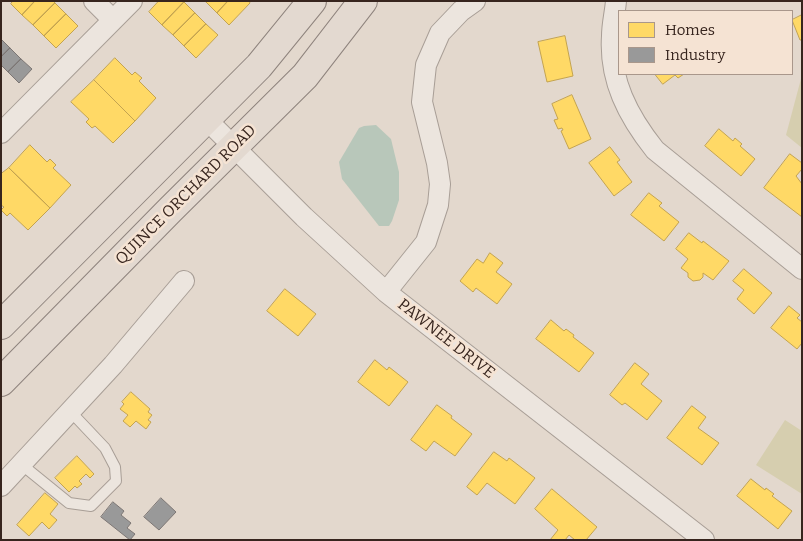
<!DOCTYPE html>
<style>
body{margin:0}
#map{position:relative;width:803px;height:541px;overflow:hidden;background:#e3d8cd;font-family:Bitter,serif}
canvas{display:block}
.frame{position:absolute;inset:0;border:2px solid #37251e;pointer-events:none}
.legend{position:absolute;left:618px;top:10px;width:175px;height:65px;box-sizing:border-box;background:#f5e3d3;border:1px solid #a9978b;margin:0;padding:6px 9px;list-style:none;font-size:15px;color:#37251e}
.legend li{display:flex;align-items:center;gap:10px;height:25px}
.legend b{width:25px;border:1px solid #a9978b}
</style>
<div id="map">
<canvas width="803" height="541"></canvas>
<div class="frame"></div>
<ul class="legend">
<li><b style="height:14px;background:#ffd966"></b>Homes</li>
<li><b style="height:14px;background:#999"></b>Industry</li>
</ul>
</div>
<script>
const ctx = document.querySelector('canvas').getContext('2d');
ctx.lineJoin = 'round';
function fill(path, color) {
  ctx.fillStyle = color;
  ctx.fill(path, 'evenodd');
}
function strokePath(path, color, width, dash) {
  ctx.strokeStyle = color;
  ctx.lineWidth = width;
  ctx.lineCap = dash ? 'butt' : 'round';
  ctx.setLineDash(dash || []);
  ctx.stroke(path);
}
function write(font, color, halo, rows, align = 'center') {
  ctx.font = font + ' Bitter,serif';
  ctx.lineWidth = 5;
  ctx.setLineDash([]);
  ctx.textBaseline = 'middle';
  ctx.strokeStyle = halo;
  ctx.fillStyle = color;
  for (const [text, x, y, turn = 0] of rows) {
    ctx.save();
    ctx.translate(x, y);
    ctx.rotate((+turn || 0) * Math.PI / 180);
    ctx.textAlign = isNaN(turn) ? turn : align;
    if (halo) ctx.strokeText(text, 0, 0);
    ctx.fillText(text, 0, 0);
    ctx.restore();
  }
}
const green = new Path2D(`
 M802,75v73l-16,-13z
 M785,420l17,11v63l-46,-29z`);
const water = new Path2D(`
 M376,125l15,14 8,33v28l-7,21 -3,5h-10l-37,-47 -3,-17 20,-34 5,-2z`);
const homes = new Path2D(`
 M13,1h22l-13,14 -11,-11z
 M35,1h18l2,2 -22,22 -11,-10z
 M159,1h24l1,1 -22,23 -13,-13z
 M207,1h21l-11,12 -11,-11z
 M228,1h21l1,2 -21,22 -12,-12z
 M184,2l11,11 -22,22 -11,-10z
 M55,3l11,11 -22,22 -11,-11z
 M195,13l11,11 -22,22 -11,-11z
 M66,14l12,12 -22,22 -12,-12z
 M802,15v25h-2l-8,-20z
 M206,24l12,11 -22,23 -12,-12z
 M565,36l8,40 -26,6 -9,-40z
 M115,58l17,17 3,-3 7,6 -3,3 17,17 -21,23 -41,-41z
 M655,74h29l-6,4 -3,-3 -12,9z
 M94,80l41,41 -22,22 -18,-17 -3,2 -6,-6 3,-3 -18,-17z
 M572,95l19,44 -22,10 -8,-18 2,-1 -1,-2 -4,1 -4,-9 4,-1 -6,-15z
 M719,129l14,12 2,-3 7,6 -2,2 15,13 -14,17 -36,-30z
 M30,145l17,17 3,-3 6,6 -3,3 18,17 -21,23 -41,-40z
 M610,147l10,13 -3,2 15,20 -18,14 -25,-33z
 M790,154l12,9v6l-6,7 6,8v33l-38,-29z
 M9,168l41,40 -22,22 -18,-17 -3,3 -6,-6 3,-3 -3,-2v-31z
 M649,193l13,10 -3,3 20,16 -15,19 -33,-26z
 M689,233l13,10 1,-2 26,20 -16,19 -10,-7v4l-3,3 -7,1 -5,-4v-4l-7,-5 7,-9 -12,-10z
 M490,253l13,10 -7,9 16,12 -15,20 -21,-16 -3,4 -13,-11 17,-22 6,4z
 M744,269l28,24 -18,21 -17,-15 7,-9 -11,-9z
 M285,289l31,25 -18,22 -31,-25z
 M789,306l11,9 -3,3 5,4v21l-5,6 -26,-21z
 M551,320l13,11 2,-2 8,6 -1,2 21,16 -15,19 -43,-33z
 M375,360l12,10 2,-3 19,15 -19,24 -31,-24z
 M635,363l14,11 -8,10 21,17 -15,19 -22,-17 -3,2 -12,-10z
 M131,392l19,17 -2,3 4,3 -4,5 3,2 -5,7 -10,-8 -6,6 -7,-6 5,-6 -8,-6 4,-5 -2,-2z
 M437,405l15,11 -1,2 21,16 -17,22 -21,-15 -8,10 -15,-11z
 M692,406l14,11 -8,11 21,15 -17,22 -35,-27z
 M494,452l13,9 2,-3 26,20 -20,26 -28,-21 -10,12 -10,-8z
 M77,456l17,18 -4,4 -4,-4 -7,7 3,3 -5,4 -2,-2 -6,6 -14,-14z
 M751,479l14,11 1,-2 8,6 -2,2 20,15 -14,18 -41,-33z
 M552,489l45,38 -11,13h-11l-6,-5 -4,5h-15l8,-10 -23,-21z
 M45,493l13,11 -8,10 7,6 -8,9 -7,-7 -13,14 -12,-11z`);
const industry = new Path2D(`
 M1,39l9,9 -9,9z
 M10,48l11,11 -13,13 -7,-7v-8z
 M21,59l11,10 -13,14 -11,-11z
 M161,498l15,14 -17,18 -15,-13z
 M113,502l11,9 -3,4 10,8 -4,5 8,6 -5,6 -29,-23z`);
const lane = new Path2D(`
 M21,464l48,39 22,3 25,-25 -1,-14 -10,-19 -35,-37`);
const street = new Path2D(`
 M94,1l19,19
 M616,1c-1,12 -4,23 -4,35 -3,44 16,80 43,114l147,119
 M206,119l98,98 82,75 318,248
 M1,133l131,-132
 M386,292l40,-50 12,-37 2,-21 -3,-21 -15,-61 4,-37 14,-32 21,-22 14,-10
 M1,486l112,-121 71,-84`);
const primary = new Path2D(`
 M1,325l258,-259 53,-65
 M1,382l169,-172 135,-134 58,-75`);
const streetNames = [
 ["QUINCE ORCHARD ROAD",186,195,-45],
 ["PAWNEE DRIVE",446,339,38]
];
fill(green, '#d6ceaf');
fill(water, '#b8c7ba');
fill(homes, '#ffd966');
strokePath(homes, '#c3a350', 1);
fill(industry, '#999');
strokePath(industry, '#7c7674', 1);
strokePath(lane, '#a89e96', 12);
strokePath(street, '#a89e96', 22);
strokePath(primary, '#8e837d', 30);
strokePath(lane, '#ece5de', 10);
strokePath(street, '#ece5de', 20);
strokePath(primary, '#e3d9d0', 28);
write('16px', '#37251e', '#f5e3d3', streetNames);
</script>
